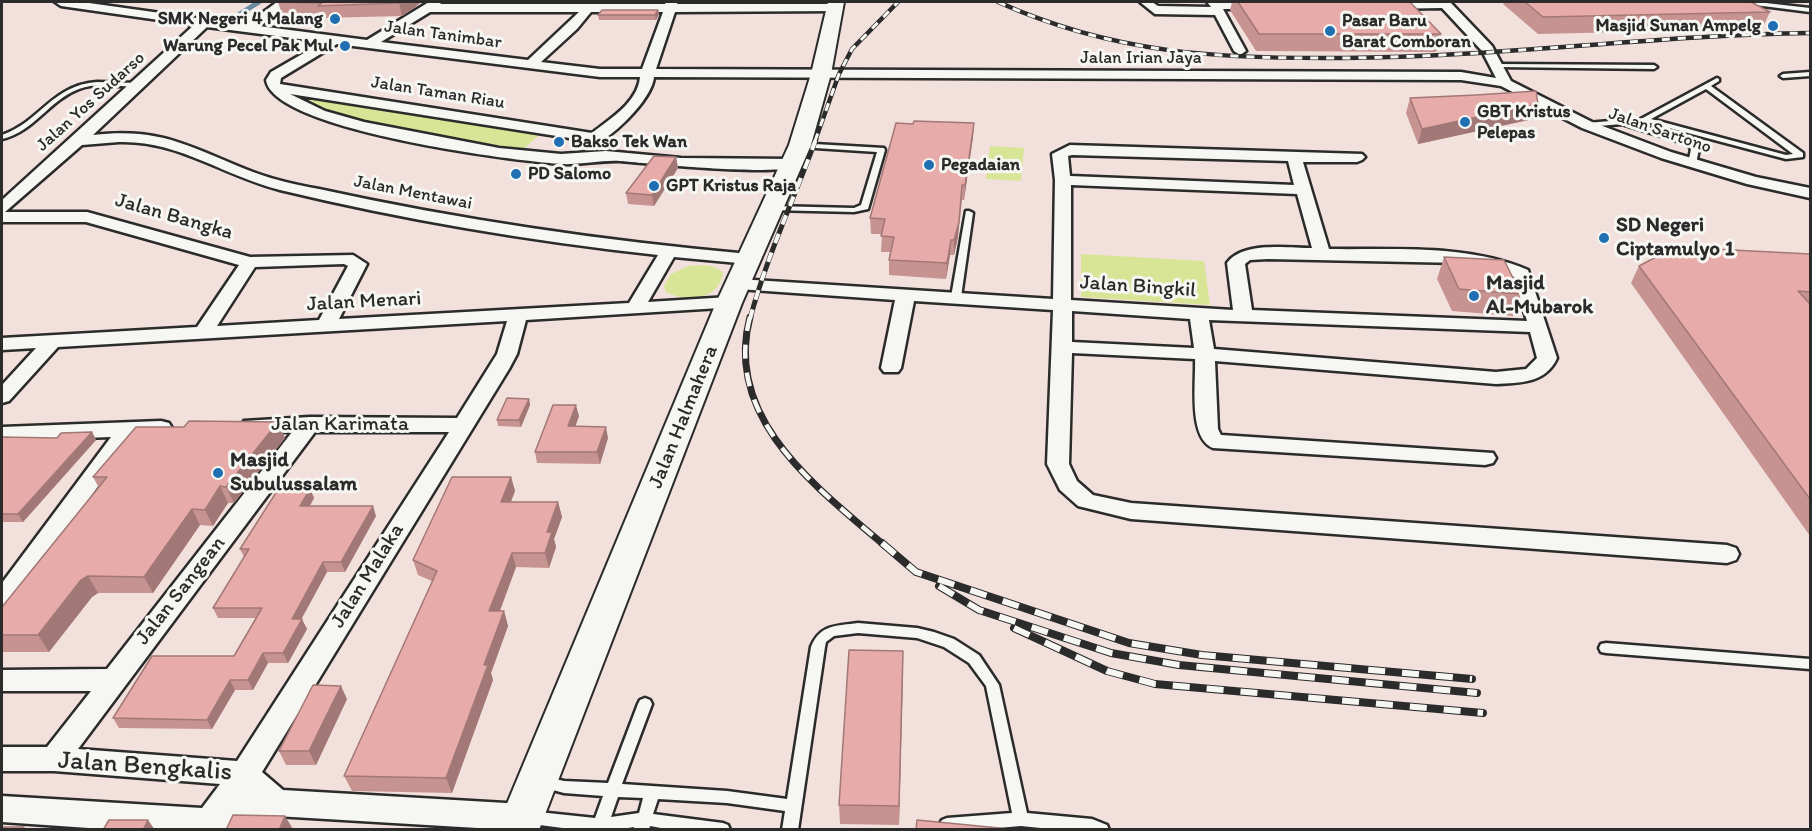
<!DOCTYPE html>
<style>
body{margin:0}
#map{position:relative;width:1812px;height:831px;overflow:hidden;background:#f2e0dc;font-family:Itim,sans-serif}
canvas{display:block}
.frame{position:absolute;inset:0;border:3px solid #2b2b2b;pointer-events:none}
</style>
<div id="map">
<canvas width="1812" height="831"></canvas>
<div class="frame"></div>
</div>
<script>
const ctx = document.querySelector('canvas').getContext('2d');
ctx.lineJoin = 'round';
function fill(path, color) {
  ctx.fillStyle = color;
  ctx.fill(path, 'evenodd');
}
function strokePath(path, color, width, dash) {
  ctx.strokeStyle = color;
  ctx.lineWidth = width;
  ctx.lineCap = dash ? 'butt' : 'round';
  ctx.setLineDash(dash || []);
  ctx.stroke(path);
}
function write(font, color, halo, rows, align = 'center') {
  ctx.font = font + ' Itim,sans-serif';
  ctx.lineWidth = 6;
  ctx.setLineDash([]);
  ctx.textBaseline = 'middle';
  ctx.strokeStyle = halo;
  ctx.fillStyle = color;
  for (const [text, x, y, turn = 0] of rows) {
    ctx.save();
    ctx.translate(x, y);
    ctx.rotate((+turn || 0) * Math.PI / 180);
    ctx.textAlign = isNaN(turn) ? turn : align;
    if (halo) ctx.strokeText(text, 0, 0);
    ctx.fillText(text, 0, 0);
    ctx.restore();
  }
}
const green = new Path2D(`
 M307,95l234,39 -19,16c-75,-13 -157,-19 -227,-52z
 M990,146l34,2 -3,33 -35,-2z
 M1081,254l123,7 6,44 -129,-8z
 M688,266c12,-1 26,-3 35,7 -4,27 -36,30 -57,19l-2,-6 7,-12z`);
const stream = new Path2D(`
 M235,17l24,-15`);
const lane = new Path2D(`
 M1744,2h13l53,6v4l-63,-8z
 M1500,64l154,1 3,2 -3,2 -156,-2v-2z
 M1810,72v4l-27,2 -3,-2 3,-2z
 M1717,78l2,1v2l-8,5 92,67v4l-17,2 -147,-39zM1706,89l87,65 -7,1 -135,-36z
 M97,82l42,1 3,2 -3,2c-19,0 -42,-5 -60,2 -30,11 -45,43 -77,50v-4c38,-13 50,-50 95,-53z
 M1622,120l71,20 6,9 -3,15 -4,2 -4,-2 3,-15 -4,-5 -65,-20 -35,3 -4,-2 4,-2z
 M797,143l87,5 1,2 -17,59 -14,3 -84,-2v-4h3l81,2 7,-3 16,-53 -77,-5h-3z
 M966,211h3l4,2 -12,84 -5,3 -5,-3z
 M858,623l59,5 17,4 20,7 25,16 20,30 28,128 65,6 15,6 2,5h-49l-39,-4 -47,4h-32l-3,-5 3,-5 5,-2 65,-5 -26,-127 -17,-23 -25,-16 -27,-9 -59,-5 -24,3 -8,6 -1,5 -27,183h-16l3,-19 -58,-8 -69,-4 -5,15 70,9 5,2 2,5h-58l-22,-4 -1,4h-15v-3l-18,3h-38l-54,-7 -3,-5 3,-5 5,-2 66,7 8,-22 -39,-3 -26,-7 -2,-4 2,-4 5,-2 21,5 44,2 30,-79 2,-4 5,-2 5,2 2,4 -30,80 105,7 60,8 24,-152c9,-23 26,-21 47,-24zM618,797l25,1 -4,15 -28,4z
 M1606,643l204,16v10l-204,-16 -5,-1 -2,-4 2,-4z`);
const street = new Path2D(`
 M55,2h27l164,23 31,-23h13l-31,24 108,14 62,-38h13l-2,2h225l1,-2h12l-1,2h158l6,4 -2,3 -164,1 -19,57 805,3 35,6 -14,-27 -40,-43 -57,1 -6,-4 6,-3h65l42,44 19,35 81,41 79,30 85,25 54,11v10l-63,-14 -86,-26 -79,-30 -81,-42 -40,-6 -807,-3c-2,23 -46,66 -68,71l-7,-4 3,-4 -292,-46 35,17 39,11 135,26 62,6 45,-3 75,7 112,1 8,5c-12,14 -156,-1 -181,-3 -20,-1 -39,4 -59,3 -47,-3 -288,-34 -295,-84l5,-8 52,-30 -116,-15 -114,108c70,-8 98,13 160,37 21,8 44,13 66,17 142,31 285,52 430,65l9,5 -9,5 -75,-7 -26,45 81,-5 9,6 -2,4 -210,13 -9,34 -8,15 -247,403 21,18 240,14 11,4 4,9 -4,9 -23,4 -235,-14 -47,14h-111l-116,-8v-26l200,12 18,-24 -166,-13h-52v-24h45l44,-56h-89v-21l105,-1 185,-237 -48,-1 -3,-5 3,-5 66,-4 147,1 40,-64 10,-33 -449,26 -49,54 -7,2v-18l34,-37 -34,2v-12l195,-11 42,-62 -153,-43h-84v-22l192,-175 -133,-19zM430,12h149l-51,48 -147,-18zM591,12h72l-21,57h-42l-59,-7 36,-33zM337,44l263,33h40c-2,25 -30,42 -48,56l-312,-49 1,-6zM119,142c59,-2 105,34 161,48 124,30 251,51 378,65l-29,48 -290,16 28,-55 -14,-9 -103,2 -163,-45h-82l77,-67zM344,264l4,2 -29,54 -102,6 38,-59zM315,432h134l-212,329 -159,-12z
 M1140,2h12l6,4 53,1 -4,-5h54l6,3 -6,4h-38l23,42 -6,4 -6,-4 -19,-36 -60,-1z
 M1070,145l292,9 3,3 -3,3 -5,2h-54l26,87c65,1 139,-5 199,21l29,88c-11,25 -37,25 -61,26l-281,-23 3,68 3,6 272,18 3,5 -3,5 -8,2 -272,-17c-25,-10 -17,-65 -18,-89l-123,-6 -3,111 8,17 16,14 38,8 596,42 9,3 3,6 -3,6 -9,3 -596,-44 -53,-13 -18,-16 -13,-26 6,-154 -139,-9 -13,67 -3,4h-14l-3,-4 14,-68 -157,-11 -9,-5 9,-5 315,20 2,-119 -3,-26zM1072,155l216,6 6,24 -224,-9 -2,-20zM1071,185l226,9 15,54c-25,0 -69,-7 -85,15l6,47 -162,-10zM1268,259l192,4 29,5 25,9 13,44 -275,-11 -7,-46 5,-4zM1072,311l118,8 4,29 -122,-6zM1209,320l321,12 7,26 -11,11 -30,3 -282,-23z
 M161,421l8,2 3,5 -3,5 -35,3 -123,172 -9,2v-27l109,-146 -109,4v-14z`);
const secondary = new Path2D(`
 M828,2h16l-13,72 -20,71 -69,158 -203,527h-43l220,-527 73,-158 22,-71z`);
const railFar3 = new Path2D(`
 M998,2c116,52 220,57 346,56 156,-1 310,-23 466,-25
 M815,141l24,-67 13,-25 46,-47`);
const railFar2 = new Path2D(`
 M750,319c16,-61 44,-120 66,-180`);
const railFar1 = new Path2D(`
 M750,317c-27,101 66,170 134,228`);
const rail = new Path2D(`
 M882,543l34,29 213,71 73,12 270,24
 M939,586l40,24 132,43 68,12 298,28
 M1014,628l93,43 48,13 328,29`);
const wall = new Path2D(`
 M278,2h143l-7,6 -12,8 -80,2 -1,-3h-39z
 M1232,2h178l31,32 -5,18 -180,-1 -26,-41z
 M1504,2h247l19,10 -8,17 -224,5 -35,-30z
 M658,10l1,4 -3,6h-57l-1,-5z
 M1410,98l123,21 -115,25 -12,-31z
 M974,123l-1,14 -9,63h-2l-4,37 -4,18h-4l-4,24 -57,-4v-15l1,-8h-9l1,-18h-11l-1,-16 43,-94z
 M676,157l2,11 -24,38 -26,-2 -2,-11z
 M1810,254v282l-179,-253 8,-17z
 M1444,257l77,37 -8,22 -61,-5 -15,-32z
 M529,399l1,6 -9,22 -23,-1 -1,-6z
 M579,416l-4,11 33,11 -8,26 -63,-1 -2,-11z
 M278,422l7,16 -51,65h-6l-15,23 -13,-1 -47,68h-55l-6,4 -43,55h-47v-45l97,-119 -6,-11 91,-50z
 M92,432l4,8 -73,82h-21v-85l55,1z
 M511,477l4,14 -4,11h47l4,15 -8,22 2,8 -7,21 -33,-1 -16,44h4l4,15 -17,47 2,7 -41,113 -100,-2 -8,-15 88,-195 -14,-6 -5,-15z
 M310,489l4,9 -4,8 66,10 -31,56h-18l-26,47 6,10 -19,34h-20l-15,27h-18l-23,39 -93,-1 -6,-10 121,-62 22,-38h-38l-5,-10 31,-51 -4,-8z
 M903,670l-4,155 -59,-1 -1,-19z
 M347,699l-31,66h-30l-7,-14z`);
const shadedWall = new Path2D(`
 M402,2h19l-7,6 -12,8 -3,-13z
 M658,10l1,4 -3,6 -1,-5z
 M1538,104l-5,15 -115,25 4,-15z
 M974,123l-1,14 -9,63 1,-15z
 M676,157l2,11 -24,38 -2,-11z
 M962,185l-4,52 -4,18v-15z
 M951,240l-1,15 -4,24 1,-16z
 M529,399l1,6 -9,22 -2,-7z
 M576,405l3,11 -8,22 -3,-12z
 M278,422l7,16 -51,65 -8,-16z
 M606,427l2,11 -8,26 -3,-12z
 M92,432l4,8 -73,82 -5,-8z
 M511,477l4,14 -10,25 -4,-14z
 M220,486l8,17 -15,23 -8,-16z
 M310,489l4,9 -10,17 -4,-9z
 M558,502l4,15 -8,22 2,8 -7,21 -4,-15 2,-21z
 M373,506l3,10 -31,56 -4,-10z
 M192,509l8,16 -47,68 -9,-16z
 M512,553l4,14 -22,59 -5,-15z
 M323,562l4,10 -31,57 -4,-10z
 M88,576l10,17 -6,4 -43,55 -11,-17 43,-55z
 M504,611l4,15 -17,47 2,7 -41,113 -6,-15 38,-113z
 M302,619l5,10 -19,34 -5,-10z
 M903,651v19l-4,155v-19z
 M263,653l5,10 -15,27 -5,-10z
 M230,680l5,10 -23,39 -5,-9z
 M341,686l6,13 -31,66 -7,-14z
 M285,816l8,13 -1,1h-13z
 M148,820l7,10h-12z`);
const building = new Path2D(`
 M278,2h124l-3,1 -81,3 4,-3z
 M1238,2h172l31,32h-182z
 M1525,2h226l19,10 -227,5z
 M602,10h56l-3,5h-57z
 M1536,91l2,13 -116,25 -12,-31 66,-3z
 M914,121l60,2 -9,62h-3l-3,37 -5,18h-3l-4,23 -58,-3 5,-23 -13,-1 4,-17 -15,-1 26,-95 17,1z
 M654,156l22,1 -24,38 -26,-2z
 M1675,247l135,7v38l-12,-1 12,13v195l-171,-233z
 M1444,257l60,3 17,34 -62,-5z
 M507,398l22,1 -10,21h-22z
 M553,405h23l-8,21 38,1 -9,25h-62z
 M189,421l89,1 -52,65 -6,-1 -15,24 -13,-1 -48,68 -56,-1 -7,4 -43,55h-36v-28l105,-130h-14l43,-50h48z
 M92,432l-74,82h-16v-77l55,1 4,-5z
 M452,477h59l-10,25h57l-11,30h5l-7,21h-33l-23,58h15l-20,54h4l-42,113 -102,-2 93,-205 -24,-11z
 M279,488l31,1 -10,17h73l-32,56h-18l-31,57h10l-19,34h-20l-15,27h-18l-23,40 -94,-2 39,-62h82l28,-48h-49l36,-59h-9z
 M849,650l54,1 -4,155 -60,-1z
 M313,685l28,1 -32,65h-30z
 M233,815l52,1 -6,14h-53z
 M109,820h39l-5,10h-40z
 M917,820l103,10h-104z
 M2,827h22l-2,3h-20z`);
const markers = [
 [335,19,6,"#1f6fb2"],
 [1773,26,6,"#1f6fb2"],
 [1330,31,6,"#1f6fb2"],
 [345,46,6,"#1f6fb2"],
 [1465,122,6,"#1f6fb2"],
 [559,142,6,"#1f6fb2"],
 [929,165,6,"#1f6fb2"],
 [516,174,6,"#1f6fb2"],
 [654,186,6,"#1f6fb2"],
 [1604,238,6,"#1f6fb2"],
 [1474,296,6,"#1f6fb2"],
 [218,473,6,"#1f6fb2"]
];
const farPoinames = [
 ["SMK Negeri 4 Malang",323,19,"right"],
 ["Pasar Baru",1342,21],
 ["Barat Comboran",1342,42],
 ["Masjid Sunan Ampelg",1761,26,"right"],
 ["Warung Pecel Pak Mul",333,46,"right"],
 ["GBT Kristus",1477,112],
 ["Pelepas",1477,133],
 ["Bakso Tek Wan",571,142],
 ["Pegadaian",941,165],
 ["PD Salomo",528,174],
 ["GPT Kristus Raja",666,186]
];
const farStreetnames = [
 ["Jalan Tanimbar",443,35,8],
 ["Jalan Irian Jaya",1141,58],
 ["Jalan Taman Riau",438,93,9],
 ["Jalan Yos Sudarso",91,102,-42],
 ["Jalan Sartono",1660,131,19],
 ["Jalan Mentawai",413,193,11]
];
const streetNames = [
 ["Jalan Bangka",174,217,16],
 ["Jalan Bingkil",1138,287,4],
 ["Jalan Menari",364,302,-3],
 ["Jalan Halmahera",684,417,-68],
 ["Jalan Karimata",340,425],
 ["Jalan Malaka",368,576,-58],
 ["Jalan Sangean",181,591,-52]
];
const poiNames = [
 ["SD Negeri",1616,226],
 ["Ciptamulyo 1",1616,250],
 ["Masjid",1486,284],
 ["Al-Mubarok",1486,308],
 ["Masjid",230,461],
 ["Subulussalam",230,485]
];
const nearStreetnames = [
 ["Jalan Bengkalis",145,767,4]
];
fill(green, '#d8e597');
strokePath(stream, '#688ba2', 5);
strokePath(lane, '#2b2b2b', 5);
strokePath(street, '#2b2b2b', 5);
strokePath(secondary, '#2b2b2b', 4);
fill(lane, '#f6f6f2');
fill(street, '#f6f6f2');
fill(secondary, '#f6f6f2');
strokePath(railFar3, '#2b2b2b', 4.5);
strokePath(railFar2, '#2b2b2b', 5);
strokePath(railFar1, '#2b2b2b', 7);
strokePath(rail, '#2b2b2b', 8);
strokePath(railFar3, '#f6f6f2', 3, [8]);
strokePath(railFar2, '#f6f6f2', 4, [10]);
strokePath(railFar1, '#f6f6f2', 4.5, [14]);
strokePath(rail, '#f6f6f2', 6, [17]);
fill(wall, '#c79391');
fill(shadedWall, '#a27876');
fill(building, '#e7aba9');
strokePath(building, '#a27876', 1.5);
for (const [x, y, r, color] of markers) {
  const dot = new Path2D();
  dot.arc(x, y, r, 0, 2 * Math.PI);
  ctx.fillStyle = color;
  ctx.fill(dot);
  strokePath(dot, '#f6f6f2', 2);
}
write('bold 18px', '#2b2b2b', '#f6f6f2', farPoinames, 'left');
write('18px', '#2b2b2b', '#f6f6f2', farStreetnames);
write('21px', '#2b2b2b', '#f6f6f2', streetNames);
write('bold 21px', '#2b2b2b', '#f6f6f2', poiNames, 'left');
write('26px', '#2b2b2b', '#f6f6f2', nearStreetnames);
</script>
